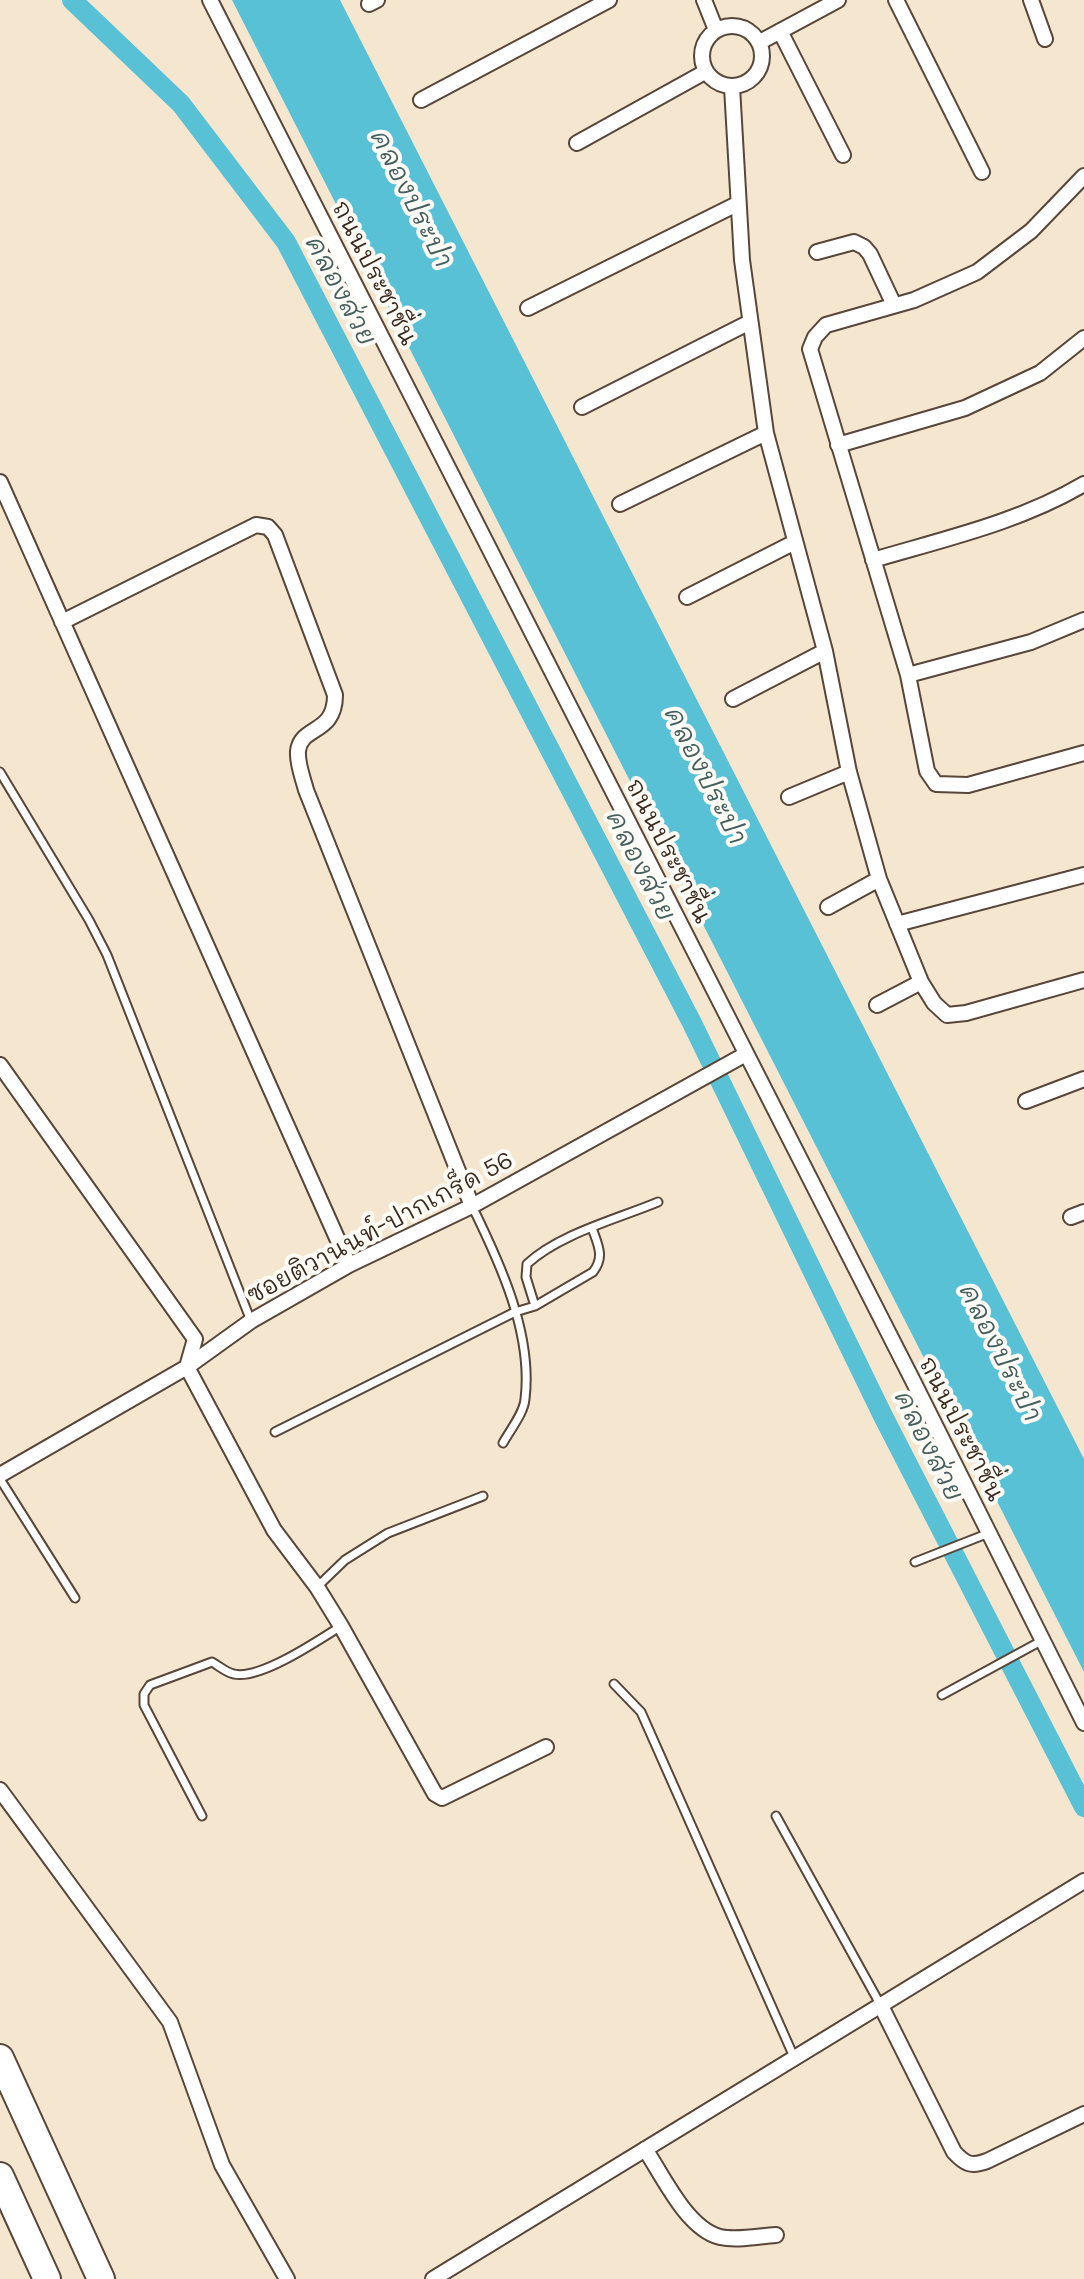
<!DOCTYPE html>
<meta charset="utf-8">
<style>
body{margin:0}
canvas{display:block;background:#f5e7cf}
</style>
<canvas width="1084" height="2279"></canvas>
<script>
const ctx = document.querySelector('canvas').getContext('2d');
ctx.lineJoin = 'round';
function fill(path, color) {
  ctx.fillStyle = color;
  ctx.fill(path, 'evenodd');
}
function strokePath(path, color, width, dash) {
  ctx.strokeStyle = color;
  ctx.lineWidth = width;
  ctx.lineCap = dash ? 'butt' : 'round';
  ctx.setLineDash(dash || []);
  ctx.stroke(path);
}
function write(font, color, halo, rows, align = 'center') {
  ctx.font = font + ' Mali,"Playpen Sans Thai",sans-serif';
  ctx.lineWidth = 8;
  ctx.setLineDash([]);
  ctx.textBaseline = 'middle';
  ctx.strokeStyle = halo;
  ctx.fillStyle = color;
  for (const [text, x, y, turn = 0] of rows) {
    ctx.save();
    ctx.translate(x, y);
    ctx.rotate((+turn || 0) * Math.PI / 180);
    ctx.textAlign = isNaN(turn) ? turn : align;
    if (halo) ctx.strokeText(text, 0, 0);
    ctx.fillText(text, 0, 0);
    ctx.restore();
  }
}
const water = new Path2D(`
 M232,0h108l744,1459v213z`);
const canal = new Path2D(`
 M72,0l109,104 105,138 406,781 191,393 201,391`);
const service = new Path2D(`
 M0,772l89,148 18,35 144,366
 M472,1206c28,57 61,128 53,193 -1,14 -15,31 -22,44
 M535,1306l-9,-29 1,-13c32,-30 90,-45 131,-62
 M275,1432l240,-120 20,-6 58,-34c12,-15 5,-27 -1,-44
 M0,1479l75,119
 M915,1562l74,-29
 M317,1587l28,-27 43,-27 95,-37
 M614,1684l27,28 153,345
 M942,1695l101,-55
 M202,1816l-58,-111v-11l6,-9 62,-23c7,4 15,11 22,12 26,6 85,-34 107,-48
 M776,1816l104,188`);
const minor = new Path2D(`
 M210,0l702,1379 172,344
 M704,0l12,30
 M896,0l86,172
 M1031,0l14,39
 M369,4l8,-4
 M702 56a30 30 0 1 1 60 0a30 30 0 1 1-60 0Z
 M780,31l63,124
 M760,42l78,-42
 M732,87l10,173 24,173 59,218 24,121 30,107 42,103 13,21 13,12 19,-2 118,-33
 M421,100l188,-100
 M577,143l128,-71
 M1084,176l-53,55 -54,41 -63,28 -88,25 -11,12 -5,12 98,326 19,96 9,13 32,1 116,-32
 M817,252l37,-10 10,5 6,7 24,51
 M528,308l209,-104
 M582,407l168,-85
 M838,445l127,-37 75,-35 44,-35
 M0,482l349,783
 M620,504l146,-71
 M873,560c71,-21 147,-38 211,-76
 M687,597l108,-55
 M62,622l194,-97 12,2 7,8 60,160c0,40 -34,30 -37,56 -1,13 5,27 8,39l166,416
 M908,675l123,-33 53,-22
 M733,699l92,-48
 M789,797l60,-25
 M828,907l51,-28
 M897,924l187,-49
 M877,1005l44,-23
 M0,1065l195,274 -8,28 87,163 43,57 24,39 94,168 7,4 104,-51
 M1026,1101l58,-22
 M1071,1217l13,-5
 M0,1475l187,-108 64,-46 98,-56 123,-59 274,-152
 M0,1790l170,232 52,143 65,114
 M880,2004l74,148c11,12 17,15 33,9l97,-47
 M645,2149c18,27 42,80 75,88 17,4 39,-1 56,-2
 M433,2279l651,-398`);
const motorway = new Path2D(`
 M0,2058l101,221
 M0,2176l47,103`);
const streetNames = [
 ["ถนนประชาชื่น",374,273,63],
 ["ถนนประชาชื่น",668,851,63],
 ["ซอยติวานนท์-ปากเกร็ด 56",380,1228,-28],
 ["ถนนประชาชื่น",961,1429,63]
];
const waterNames = [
 ["คลองประปา",411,199,63],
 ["คลองส่วย",340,291,62],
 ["คลองประปา",705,776,63],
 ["คลองส่วย",640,866,63],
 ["คลองประปา",1000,1353,63],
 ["คลองส่วย",928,1446,63]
];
fill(water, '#58c1d5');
strokePath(canal, '#58c1d5', 20);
strokePath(service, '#574639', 11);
strokePath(minor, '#574639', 18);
strokePath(motorway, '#574639', 30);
strokePath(service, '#fff', 7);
strokePath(minor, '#fff', 14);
strokePath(motorway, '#fff', 26);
write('24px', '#3b2a1e', '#fdfcf7', streetNames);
write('italic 26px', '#455f5e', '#fdfcf7', waterNames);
</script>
